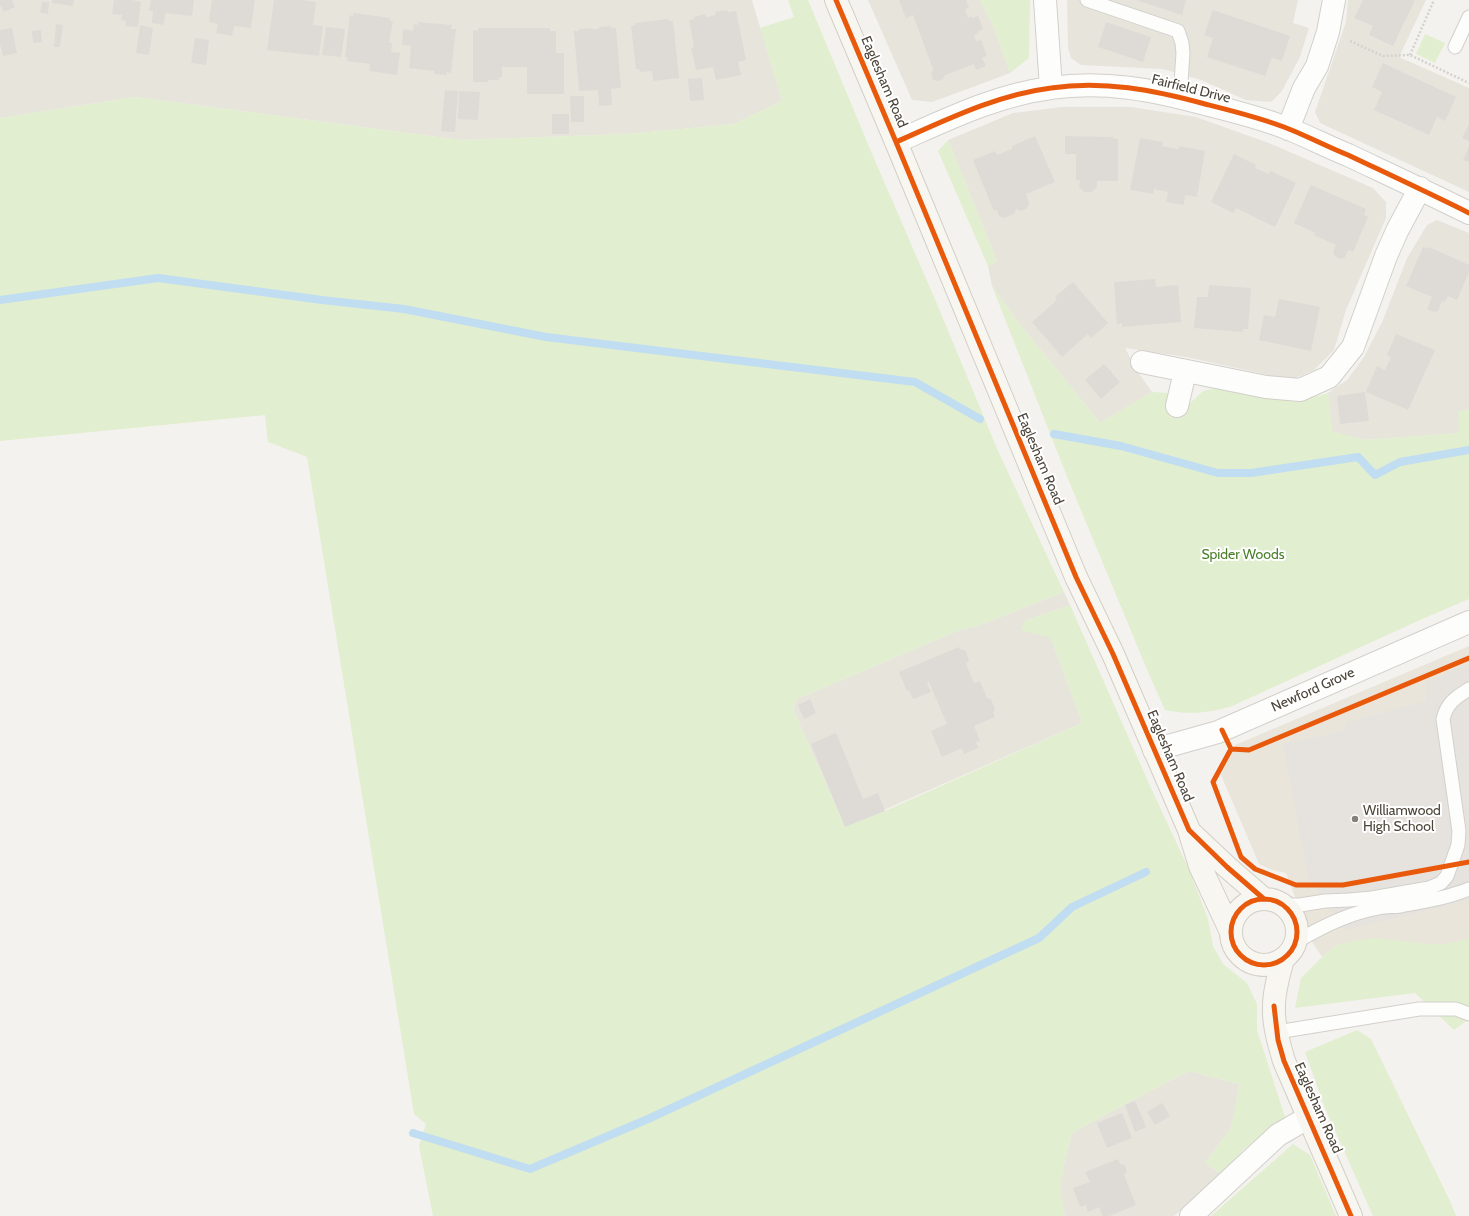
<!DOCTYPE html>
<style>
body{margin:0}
canvas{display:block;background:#f4f2ee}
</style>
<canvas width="1469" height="1216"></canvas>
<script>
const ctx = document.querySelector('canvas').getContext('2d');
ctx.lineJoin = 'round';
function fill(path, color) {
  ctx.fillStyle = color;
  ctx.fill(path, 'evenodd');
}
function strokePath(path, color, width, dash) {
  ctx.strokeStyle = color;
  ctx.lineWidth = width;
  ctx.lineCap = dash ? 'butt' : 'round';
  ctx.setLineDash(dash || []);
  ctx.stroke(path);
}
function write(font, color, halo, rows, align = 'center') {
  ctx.font = font + ' Cabin,sans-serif';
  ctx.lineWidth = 4;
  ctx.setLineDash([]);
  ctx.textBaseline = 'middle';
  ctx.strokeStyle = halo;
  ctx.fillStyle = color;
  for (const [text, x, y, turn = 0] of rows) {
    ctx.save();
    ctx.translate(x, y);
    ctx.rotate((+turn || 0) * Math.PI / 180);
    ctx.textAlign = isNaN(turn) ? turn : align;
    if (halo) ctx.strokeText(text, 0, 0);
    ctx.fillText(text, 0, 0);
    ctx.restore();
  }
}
const residential = new Path2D(`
 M0,0h752l30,101 -48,23 -106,10 -167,6 -326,-43 -135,21z
 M868,0h112l14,28 16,45 -26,10 -52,19 -20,-2z
 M1067,0h231l-5,23 16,5 -9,29 -18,34 -11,11 -25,-2 -45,-20 -38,-11 -82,-4 -10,-7 -3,-10z
 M1348,0h78l-27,57 70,31v104l-149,-69 -5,-11 31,-90z
 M1062,107h69l65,10 73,26 104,45 13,14v16l-40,92 -12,40 -20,20 -23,10 -105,-23 -61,-9 13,24 14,20 -52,31 -85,-105 -23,-32 -4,-20 9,-5 -49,-121 65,-27z
 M1437,220l32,13v176l-11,3 2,21 -96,7 -32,-8 -4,-39 19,-13 17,-23 19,-37 24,-62 20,-33z
 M1064,592l6,13 -45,16 26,17 31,85 -237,104 -52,-118 4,-10 165,-70 13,-2z
 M1189,1071l51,13 -9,44 -26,35 18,12 -49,41h-109l-5,-27 5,-30 7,-26 57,-31z`);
const education = new Path2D(`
 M1469,646v317l-131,-19 -16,13 -11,-17 -25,-67 -14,-3 -13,-6 -38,-89 14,-30z`);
const green = new Path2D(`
 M788,0h20l62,149 67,155 61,147 66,141 -89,35 -13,2 -165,70 -4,10 52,118 40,-16 197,-88 -31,-85 -30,-8 4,-9 45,-16 80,181 40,86 18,47 5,27 10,18 24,19 10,21v26l28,87 -41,32 -21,26 -18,-12 26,-35 9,-44 -51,-13 -60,31 -57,31 -7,26 -5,30 5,27h-632l-14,-70 7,-22 -12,-10 -107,-657 -39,-15 -3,-27 -265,26v-323l135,-21 326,43 167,-6 106,-10 48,-23 -22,-73 34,-11z
 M980,0h50l-1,58 -19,15 -16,-45z
 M1425,34l20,9 -10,20 -19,-9z
 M948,140l49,121 -9,5 -50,-115z
 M992,286l23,32 85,105 52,-31 17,1 -2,17 19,-3 17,-16 13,-3 80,14 32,-9 4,38 32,9 95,-7 -1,-21 11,-3v190l-49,21 -190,87c-24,6 -41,8 -65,3l-17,-38 -80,-193z
 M1469,930v89l-15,11 -39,-37 -120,15 6,-30 21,-21 16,-13 35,-6 68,7 27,-6z
 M1357,1030l14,9 79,162 6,15h-83l-48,-108 -20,-56z
 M1293,1144l17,11 26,61h-125z`);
const parking = new Path2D(`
 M1469,664v236l-123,30 -38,-53 -25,-133 61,-13 3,-9 79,-21v-19z`);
const stream = new Path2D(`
 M0,300l158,-22 164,22 82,9 142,28 369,45 65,37
 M1054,434l67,12 97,27h33l107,-16 17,18 25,-13 69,-12
 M413,1133l117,36 118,-50 391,-181 33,-31 74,-35`);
const building = new Path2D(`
 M0,0h12l3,7 -11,5 -4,-7z
 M52,0h22l-1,6 -21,-3z
 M114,0h18l9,2 -3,25 -12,-1v-5l-5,-1 1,-5 -10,-1z
 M151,0h43l-2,16 -27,-3 -1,12 -12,-2 1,-12h-4z
 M212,0h43l-4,28 -17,-2 -2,10 -16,-3 2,-9 -9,-2z
 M274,0h29l13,2 -3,23 10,1 -4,30 -52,-6z
 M899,0h67l3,8 -4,1 3,9 3,-2 1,2 6,-2 5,13 -6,3 1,2 -4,1 2,6 5,-1 6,16 -5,2 4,8 -10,4 -2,-6 -29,11 -2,4 -5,2 -5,-1 -2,-6 2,-5 -20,-54 -7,3z
 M1136,0h50l-4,15z
 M1363,0h52l-22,46 -24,-11 4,-9 -19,-8z
 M42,2h7l-1,12 -8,-1z
 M727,10l1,2 8,-1 10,49 -8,2 3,13 -25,5 -3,-13 -17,3 -5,-22 3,-1 -5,-27 5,-1v-2l11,-3 1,3 10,-2 -1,-3z
 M1213,10l77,26 -8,25 -10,-3 -7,18 -58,-19 6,-19 -9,-3z
 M354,13l36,5v3h3l-4,22h3l-1,9 9,1 -3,22 -28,-4 1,-7 -23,-3 1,-4h-3l5,-42 3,1z
 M669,19l-1,2h5l6,57 -26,3 -1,-10 -12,1 -1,-3h-3l-5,-43 4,-1v-2z
 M418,22l34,3 -1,4h5l-5,44 -4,-1 -1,3 -12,-1v-3l-25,-3 2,-22 -9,-1 1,-16 10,2 1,-7 4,1z
 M1106,22l45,15 -8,25 -45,-15z
 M56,24l7,1 -3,22h-6z
 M140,25l13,3 -4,27 -13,-2z
 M611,26v2h5l5,60 -10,1 1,16 -13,1 -1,-16 -19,1 -5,-60h5l-1,-2 13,-1v1h8v-2z
 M326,27l19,2 -4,28 -19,-2z
 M12,28l5,25 -14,3 -3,-12v-14z
 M478,28h72v3h6v22h8v41h-37v-27h-25v10h-3v3h-11v2h-15v-52l5,1z
 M41,30l1,12 -9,1 -1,-12z
 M195,38l14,2 -3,25 -15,-2z
 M1383,63l73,34 -11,24 -8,-4 -8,18 -55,-25 8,-18 -10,-5z
 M702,78l2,22 -14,1 -2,-22z
 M445,90l13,1 -3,41 -14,-1z
 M459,91l21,1 -2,28 -20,-1z
 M570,96h14v26h-13z
 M552,114h17v20h-17z
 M1469,124v17l-7,-3z
 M1035,136l20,46 -29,12 3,10 -2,4 -6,3 -5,-2 -2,5 -10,4 -5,-2 -3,-7 -2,2 -21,-51 22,-9 2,4 15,-6v-3z
 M1065,136l49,1 -1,2h5v42h-21v6l-5,5h-8l-5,-5 1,-7 -4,1v-27h-11z
 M1140,138l23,4 -1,4 16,3 1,-3 26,5 -8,46 -12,-2 -1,10 -18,-3 2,-10 -14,-3 -1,5 -23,-4z
 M1469,147v15l-6,-2z
 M1234,154l22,11 -1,3 14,6 2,-3 25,12 -21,44 -39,-19 -3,5 -22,-11z
 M1311,185l55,24 -2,6 4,2 -15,35 -5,-2 -3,7 -4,2 -7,-3 -1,-4 3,-7 -22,-10 1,-2 -21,-10z
 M1423,247l5,2 1,-2 40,18v7l-12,28 -9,-4 -3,6 -3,-1 -4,10 -4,1 -6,-2v-3l4,-10 -26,-11z
 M1155,279l1,8 22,-2 3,37 -59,5v-4l-5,1 -3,-42z
 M1073,282l35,41 -17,15 -3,-4 -26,23 -30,-35 25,-22 -2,-3z
 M1209,285l42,3 -3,41h-5v3l-49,-4 3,-31h11z
 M1279,299l41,8 -9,44 -52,-11 5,-25 11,2z
 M1396,334l39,16 -27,60 -42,-18 11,-26 8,4 6,-13 -4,-2z
 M1104,364l16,18 -19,17 -16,-19z
 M1365,392l4,29 -29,3 -3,-28z
 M959,647l1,2 5,1 4,10 -3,4 8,19 6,-2 7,17 4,1 4,10 -2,4 2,4 -21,9 6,15 -4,1 2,6 -14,6 -2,-6 -20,9 -11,-26 16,-7 -18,-42 -2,1 4,9 -18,7 -4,-9 -2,1 -8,-19z
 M810,699l6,14 -12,6 -6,-14z
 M836,733l27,66 15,-6 7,18 -40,16 -34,-83z
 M1135,1101l11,26 -11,5 -10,-27z
 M1162,1103l8,13 -15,9 -8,-13z
 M1122,1113l10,25 -25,10 -10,-25z
 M1118,1159l2,5 5,1 2,7 -3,3 12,30 -27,11h-6l-4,-9 -11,5 -2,-7 -6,2 -7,-19 17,-6 -5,-10z`);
const path = new Path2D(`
 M1350,41l33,15 27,-1 59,28
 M1410,55l24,-55`);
const lane = new Path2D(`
 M1087,0l91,31 4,12 1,10 -3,44
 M1455,47l14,-30
 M1283,905h17l25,-4 24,-1 23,-2 57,-10 12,-5 6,-7 11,-31 1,-14 -16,-112c4,-16 12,-21 26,-30
 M1296,942c25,-15 53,-29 82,-34 7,-2 15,-1 22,-2 22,-4 48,-8 69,-17
 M1277,1032l142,-23h37l13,5`);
const street = new Path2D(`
 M1045,0l6,88
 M1288,129l16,-41 13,-22 11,-34 6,-32
 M896,142c50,-22 100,-47 155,-54 52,-8 103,2 154,16 28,7 57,14 84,25 20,8 39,18 59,26 40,19 81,38 121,58
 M1142,362l124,25 34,3 29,-13 24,-30 33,-91 11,-25 23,-43
 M1177,406l8,-34
 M1154,750l64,-18 251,-110
 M1191,1216l87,-81 31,-18`);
const secondary = new Path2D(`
 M836,0l60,142 180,435 37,77 76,176 11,36 31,66
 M1191,833l36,34 37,32
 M1231 932a33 33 0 1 1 66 0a33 33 0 1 1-66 0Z
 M1283,959c-4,15 -9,31 -9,47 -1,18 5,38 10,55l67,155`);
const cycleway = new Path2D(`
 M836,0l60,142 180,435 37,77 76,176 38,37 37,32
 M896,142c50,-22 100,-47 155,-54 52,-8 103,2 154,16 28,7 57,14 84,25 20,8 39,18 59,26 40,19 81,38 121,58
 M1222,730l9,19 18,1 220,-92
 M1231,749l-18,33 28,75 14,12 41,16h47l126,-23
 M1231 932a33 33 0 1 1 66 0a33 33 0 1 1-66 0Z
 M1274,1006l4,34 6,21 67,155`);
const markers = [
 [1355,819,4,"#868178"]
];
const streetNames = [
 ["Eaglesham Road",884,82,67],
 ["Fairfield Drive",1191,89,14],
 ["Eaglesham Road",1040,459,67],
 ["Newford Grove",1313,690,-24],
 ["Eaglesham Road",1170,756,67],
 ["Eaglesham Road",1318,1108,66]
];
const parkNames = [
 ["Spider Woods",1243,555]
];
const poiNames = [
 ["Williamwood",1363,811],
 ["High School",1363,827]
];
fill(residential, '#e7e4dc');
fill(education, '#eae5da');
fill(green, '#e1eecf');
fill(parking, '#e6e3df');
strokePath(stream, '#c0ddf1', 8);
fill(building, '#dedbd6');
strokePath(lane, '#d2d0cb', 15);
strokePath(street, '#d2d0cb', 24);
strokePath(secondary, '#d3cfc5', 24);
strokePath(path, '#d3d2cc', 2.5, [2, 2]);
strokePath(lane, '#fdfdfc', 13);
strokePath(street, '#fdfdfc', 22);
strokePath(secondary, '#f7f6f1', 22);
strokePath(cycleway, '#e8590c', 5);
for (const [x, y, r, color] of markers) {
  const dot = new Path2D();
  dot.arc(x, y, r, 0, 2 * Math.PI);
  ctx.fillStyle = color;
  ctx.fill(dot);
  strokePath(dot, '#fff', 1.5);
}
write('14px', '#4b4439', '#fff', streetNames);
write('14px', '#4a7f2a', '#fff', parkNames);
write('14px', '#4b4439', '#fff', poiNames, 'left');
</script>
